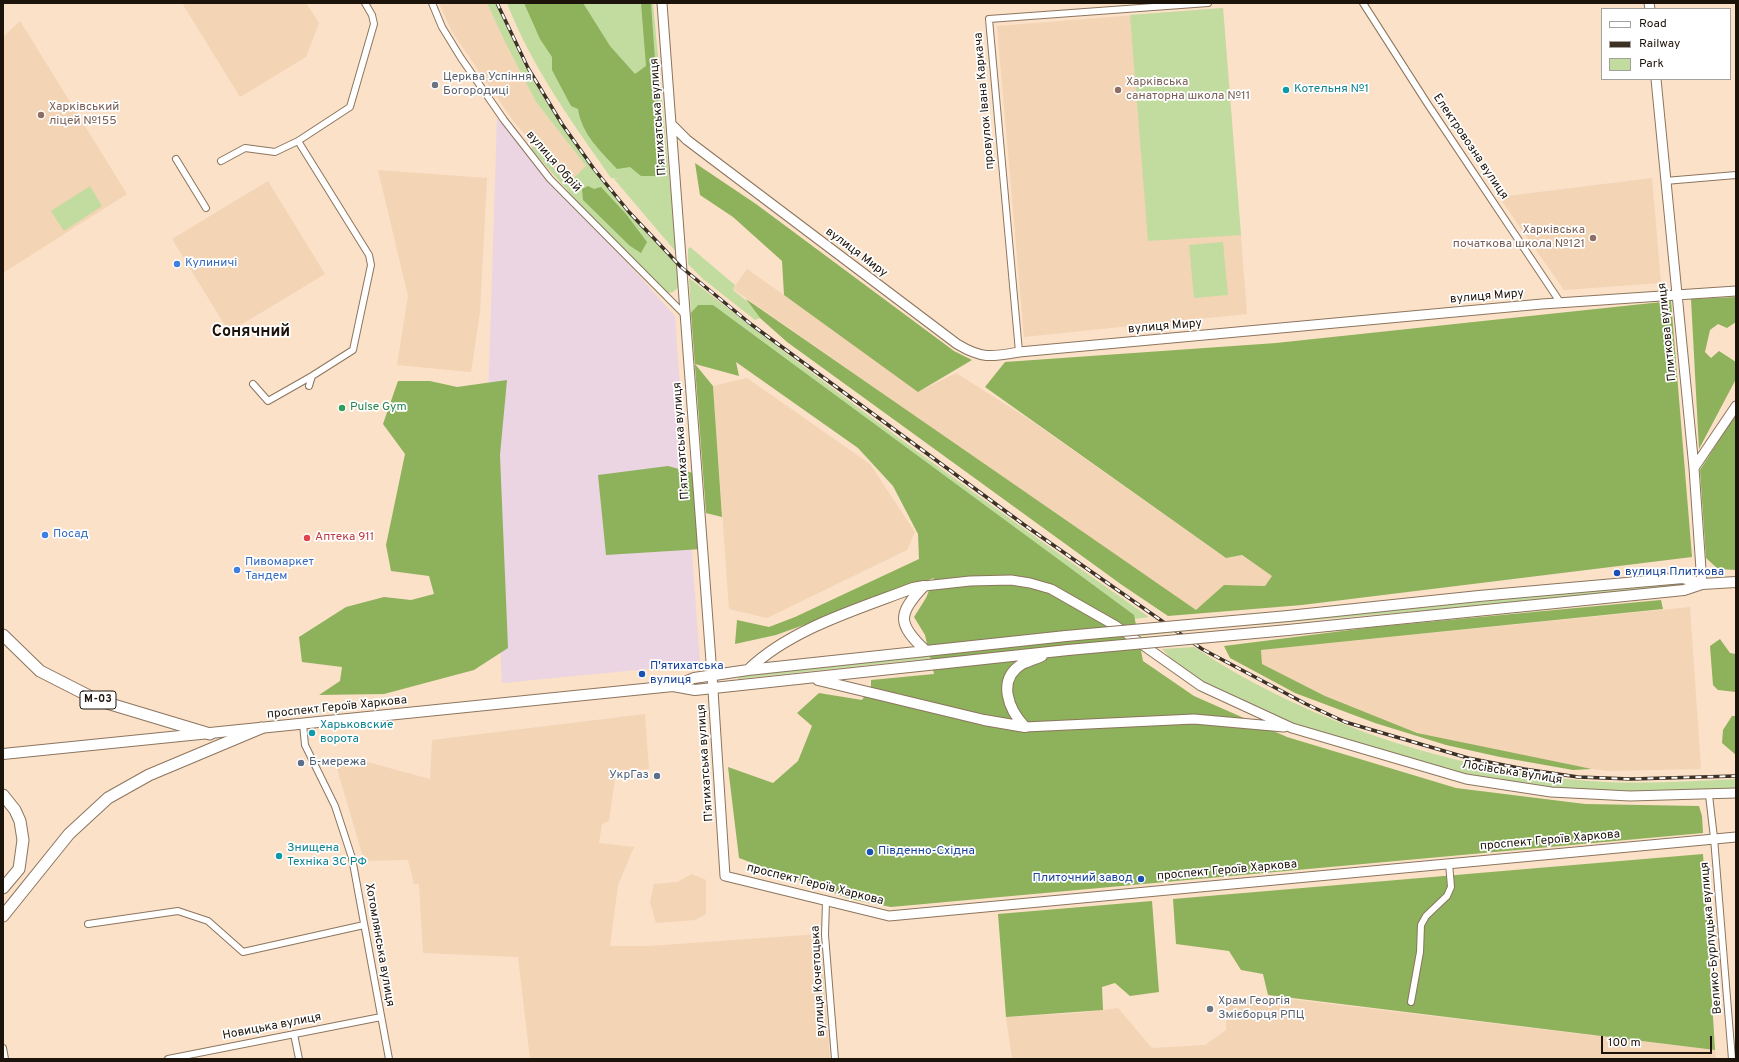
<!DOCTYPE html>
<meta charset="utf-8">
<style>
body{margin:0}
#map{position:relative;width:1739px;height:1062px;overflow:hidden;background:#fbe1c8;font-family:Overpass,sans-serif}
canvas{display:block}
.frame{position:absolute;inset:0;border:4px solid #1c130a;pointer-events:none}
.legend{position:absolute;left:1601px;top:8px;width:130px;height:72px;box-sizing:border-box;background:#fff;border:1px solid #a4a19d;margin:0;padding:5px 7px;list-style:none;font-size:12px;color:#1c130a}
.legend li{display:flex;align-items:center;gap:8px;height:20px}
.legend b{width:20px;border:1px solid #a4a19d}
.scale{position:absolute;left:1601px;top:1036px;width:111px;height:18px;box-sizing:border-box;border:2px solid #1c130a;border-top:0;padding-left:5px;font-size:12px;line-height:14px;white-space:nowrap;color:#1c130a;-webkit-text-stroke:3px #fff;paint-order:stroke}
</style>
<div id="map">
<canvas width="1739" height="1062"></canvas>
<div class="frame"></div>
<ul class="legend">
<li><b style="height:5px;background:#fff"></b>Road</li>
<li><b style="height:5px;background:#3d3126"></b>Railway</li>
<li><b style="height:11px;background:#c2dca0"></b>Park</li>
</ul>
<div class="scale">100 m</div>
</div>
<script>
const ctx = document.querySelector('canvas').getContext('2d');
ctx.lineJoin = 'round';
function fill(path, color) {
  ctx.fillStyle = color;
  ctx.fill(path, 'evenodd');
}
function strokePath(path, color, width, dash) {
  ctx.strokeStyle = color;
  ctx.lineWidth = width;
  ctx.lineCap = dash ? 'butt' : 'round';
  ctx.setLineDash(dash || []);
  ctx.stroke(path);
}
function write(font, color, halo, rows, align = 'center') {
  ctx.font = font + ' Overpass,sans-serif';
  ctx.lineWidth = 3.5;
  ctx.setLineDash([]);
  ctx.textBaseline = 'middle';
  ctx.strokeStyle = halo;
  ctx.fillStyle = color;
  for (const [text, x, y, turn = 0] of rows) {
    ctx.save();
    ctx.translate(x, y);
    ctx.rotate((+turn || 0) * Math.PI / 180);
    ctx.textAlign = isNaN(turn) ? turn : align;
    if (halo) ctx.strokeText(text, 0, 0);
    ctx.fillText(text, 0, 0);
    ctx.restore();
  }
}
const commercial = new Path2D(`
 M497,117l178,199 25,348 -198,19 -14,-281z`);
const built = new Path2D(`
 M182,3h124l13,20 -13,34 -66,40z
 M439,3h48l17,37 32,62 50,64 -19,18 -53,-62 -62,-90z
 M1223,8l24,306 -223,23 -27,-311z
 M20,21l107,173 -124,79v-236z
 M378,170l109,8 -7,134 -9,60 -74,-7 11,-69z
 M1652,178l9,105 -97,7 -65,-93z
 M268,181l57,93 -96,58 -57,-93z
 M747,269l173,122 36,-18 71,45 199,140 15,-3 31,21 -7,10 -41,-1 -28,26 -463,-322z
 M747,378l123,86 45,68 -8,18 -140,68 -38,-9 -16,-223z
 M1690,607l11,162 -93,2 -83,-12 -144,-35 -119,-60 -1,-14z
 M645,714l4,55 -22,1 -12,8 -6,43 -7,3 -3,19 35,4 -16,38 -8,61h38l172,-12 10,125h-300l-12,-102 -95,-4 -4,-69h-5l-6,-24 -44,1 -30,-103h18l78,21 2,-39z
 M692,874l14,6v34l-11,6 -39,3 -6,-21 4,-18 23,-2z
 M1273,997l442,53 1,9h-704l-6,-42 72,-4 40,-5 34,40 53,-3 21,-15v-32z`);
const green = new Path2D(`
 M487,3h9l29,64 19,31 66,92 39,46 27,28 3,23 -6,5 -5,1 -7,-5 -72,-73 -59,-67 5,-2 32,38 19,-18 -50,-64 -31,-60z
 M507,3h146l17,182 5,35 1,32 -62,-73h6l-9,-1c-39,-56 -80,-112 -104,-175z
 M1223,8l18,227 -93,6 -18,-226z
 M90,186l12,20 -38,25 -13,-20z
 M1223,242l5,53 -34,3 -5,-53z
 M690,247l45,38 -2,5 15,12 12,16 -5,2 -52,-41 -15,-15v-15z
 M689,278c150,118 304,230 460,339l-14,2 -88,-57 -356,-249z
 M1680,583v3l-132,14 -351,30 -459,49v-3l459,-48z
 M1194,647c119,79 269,127 412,135 43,2 87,-1 130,-3v11l-52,3 -146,-3 -53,-10 -171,-47 -110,-48 -27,-20 -15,-16z`);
const forest = new Path2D(`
 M524,3h59l27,43 25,28 11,-8 -5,-63h10l6,86 9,83 -3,4h-22l-11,-9 -13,2c-17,-19 -35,-34 -39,-60l-7,-3 -19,-36v-13l-12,-18z
 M695,163l61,41 198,147 18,9 -54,32 -134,-97 -2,-34 -49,-44 -33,-22z
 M588,186l6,3 7,-2 25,27 21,28 -6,11 -11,-7 -47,-46 -1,-11z
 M1736,297v25l-9,6 -9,-4 -8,6 -5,22 6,6 8,-7 17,11v17l-37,70 -8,-150z
 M746,299l450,311 28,-25 41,1 7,-10 -30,-21 -16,3 -241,-171 20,-25 271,-19 395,-42 21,256 -390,48 -134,11 -46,-31 -335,-243 -27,-24z
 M698,305h15l421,310 9,46 51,35 93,41 169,51 129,16 114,2 3,10 1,17 -812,74 -41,-8 -111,-41 -11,-91 45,16 25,-22 14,-35 -15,-13 22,-20 43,7 9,-14v-6l63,-6 -9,-39 -11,-18 12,-19 8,-20 -158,57 -41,9 2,-24 32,7 26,-10 124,-58 -1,-25 -25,-48 -35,-38 -122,-86 3,14 -44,-12 18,22 9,131 -16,-4 -15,-200z
 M507,380l-7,75 8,193 -34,22 -90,24 -65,1 21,-14 2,-14 -40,-5 -3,-25 47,-30 38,-10 27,3 23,-6 -5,-18 -38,-5 -5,-26 19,-91 -22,-30 15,-43h32l27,6z
 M1736,414v156l-18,-1 -12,-11 -6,-88z
 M668,466l25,7 9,76 -96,6 -8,-80z
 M1661,600l2,9 -402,41 1,14 63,32 92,37 175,36 -19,1 -73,-13 -54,-12 -71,-22 -80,-30 -65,-35 -6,-12 150,-19z
 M1720,639l10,14 6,1v38l-18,-2 -5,-5 -3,-39z
 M1732,716h4v39l-14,-12 1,-13z
 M1703,854l12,196 -447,-55 -5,-21 -22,-4 -12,-19 -53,-7 -3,-45z
 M1152,901l7,91 -29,4 -15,-13 -13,4 1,23 -97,7 -8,-103z`);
const street = new Path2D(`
 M432,3l10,24 19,31 43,62 46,59 134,135
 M1363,3l64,100 133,199
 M176,159l30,49
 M221,161l24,-13 30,4 23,-11
 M1665,181l71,-6
 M1019,352l-30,-333 219,-16
 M253,384l15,17 44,-25
 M309,386l3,-10 41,-26 18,-85 -2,-10 -71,-114 52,-34 24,-83 -2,-9 -7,-12
 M303,724l2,21 30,61 17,52 37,201
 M1709,795l5,43 18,221
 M826,901l-1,34 10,124
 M88,924l90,-13 30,10 35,31 121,-27
 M1411,1002l9,-50 1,-27 5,-9 21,-20 4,-9 -2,-24
 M294,1034l5,25
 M3,1048l2,11
 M168,1059l213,-42`);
const secondary = new Path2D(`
 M662,3l50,672 13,201 164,40 847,-79
 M1649,3l1,6
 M1656,79l38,389 8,116
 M672,125l15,15 270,204c25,15 34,13 62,8l523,-48 194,-13
 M1694,468l42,-62
 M924,586l46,-5 41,-1 19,3 21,6 65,37 85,60 91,42 174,51 85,13 79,4 106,-3
 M1025,727l169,-8 90,8`);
const primary = new Path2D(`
 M924,586c-27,28 -27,38 2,65
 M1288,616l191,-20 204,-18 19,6
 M1288,630l396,-40 18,-6 34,-2
 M748,670c42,-41 110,-61 165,-82l11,-2
 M818,680l166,40 41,7
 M675,686l19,-8 54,-8 318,-34
 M1025,727c-16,-17 -29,-47 -3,-63 6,-3 14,-5 20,-8
 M3,754l670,-68 22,4 373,-40`);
const highway = new Path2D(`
 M3,635l37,36 57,29 113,34
 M3,795l12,15 5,11 3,19 -4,29 -16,19
 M3,916l66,-82 39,-36 41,-23 112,-47`);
const rail = new Path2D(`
 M497,3l31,65 34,56 32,45 35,43 52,55 71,58 271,199 179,125 104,55 39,18 123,36 56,11 54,8 53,2 105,-3`);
const primaryBridge = new Path2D(`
 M1066,636l222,-20
 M1068,650l220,-20`);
const markers = [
 [435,85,4,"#6b7280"],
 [1118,90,4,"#8d6e63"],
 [1286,90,4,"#0f9aa8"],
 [41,115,4,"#8d6e63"],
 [1593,238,4,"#8d6e63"],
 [177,264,4,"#3f7fe0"],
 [342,408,4,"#2e9e5b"],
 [45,535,4,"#3f7fe0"],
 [307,538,4,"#e0444e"],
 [237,570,4,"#3f7fe0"],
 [1617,573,4,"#1a4fb4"],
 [642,674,4,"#1a4fb4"],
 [312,733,4,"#0f9aa8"],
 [301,763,4,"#5c6f8a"],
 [657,776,4,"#5c6f8a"],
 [870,852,4,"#1a4fb4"],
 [279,856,4,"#0f9aa8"],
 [1141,879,4,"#1a4fb4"],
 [1210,1009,4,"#6b7280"]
];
const shields = [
 [98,700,36]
];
const shieldNames = [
 ["М-03",98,700]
];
const worshipNames = [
 ["Церква Успіння",443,78],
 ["Богородиці",443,92],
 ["Храм Георгія",1218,1002],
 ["Змієборця РПЦ",1218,1016]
];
const educationNames = [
 ["Харківська",1126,83],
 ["санаторна школа №11",1126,97],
 ["Харківський",49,108],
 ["ліцей №155",49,122],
 ["Харківська",1585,231,"right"],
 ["початкова школа №121",1585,245,"right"]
];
const cultureNames = [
 ["Котельня №1",1294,90],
 ["Харьковские",320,726],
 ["ворота",320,740],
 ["Знищена",287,849],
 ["Техніка ЗС РФ",287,863]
];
const streetNames = [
 ["провулок Івана Каркача",985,101,-95],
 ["П’ятихатська вулиця",659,117,-94],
 ["Електровозна вулиця",1470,147,56],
 ["вулиця Обрій",553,162,49],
 ["вулиця Миру",856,253,37],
 ["вулиця Миру",1487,297,-5],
 ["вулиця Миру",1165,327,-5],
 ["Плиткова вулиця",1668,332,-96],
 ["П’ятихатська вулиця",682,441,-94],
 ["проспект Героїв Харкова",337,708,-6],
 ["П’ятихатська вулиця",706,763,-94],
 ["Лосівська вулиця",1512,773,9],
 ["проспект Героїв Харкова",1550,841,-5],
 ["проспект Героїв Харкова",1227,871,-5],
 ["проспект Героїв Харкова",815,885,14],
 ["Велико-Бурлуцька вулиця",1712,938,-95],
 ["Хотомлянська вулиця",379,945,80],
 ["вулиця Кочетоцька",819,981,-93],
 ["Новицька вулиця",272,1027,-11]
];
const shopNames = [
 ["Кулиничі",185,264],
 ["Посад",53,535],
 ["Пивомаркет",245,563],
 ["Тандем",245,577]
];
const leisureNames = [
 ["Pulse Gym",350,408]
];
const healthNames = [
 ["Аптека 911",315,538]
];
const transitNames = [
 ["вулиця Плиткова",1625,573],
 ["П'ятихатська",650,667],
 ["вулиця",650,681],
 ["Південно-Східна",878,852],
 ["Плиточний завод",1133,879,"right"]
];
const serviceNames = [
 ["Б-мережа",309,763],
 ["УкрГаз",649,776,"right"]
];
const districtNames = [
 ["Сонячний",251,333]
];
fill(commercial, '#ebd5e2');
fill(built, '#f3d4b5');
fill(green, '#c2dca0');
fill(forest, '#8eb15b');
strokePath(street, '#8c755e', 8);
strokePath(secondary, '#8c755e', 11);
strokePath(primary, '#8c755e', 12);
strokePath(highway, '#8c755e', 13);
strokePath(street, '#fff', 6);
strokePath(secondary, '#fff', 9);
strokePath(primary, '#fff', 10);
strokePath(highway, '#fff', 11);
strokePath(rail, '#3d3126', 3.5);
strokePath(rail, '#fff', 2, [6]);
strokePath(primaryBridge, '#8c755e', 12, []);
strokePath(primaryBridge, '#fff', 10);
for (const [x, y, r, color] of markers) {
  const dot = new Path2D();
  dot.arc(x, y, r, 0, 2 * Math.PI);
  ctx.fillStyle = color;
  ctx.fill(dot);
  strokePath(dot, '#fff', 1.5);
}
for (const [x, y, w] of shields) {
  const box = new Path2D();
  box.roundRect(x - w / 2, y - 9, w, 18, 3);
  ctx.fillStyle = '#fff';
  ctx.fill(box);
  strokePath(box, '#1c130a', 1);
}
write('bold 11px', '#1c130a', null, shieldNames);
write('12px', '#5b616d', '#fff', worshipNames, 'left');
write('12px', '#785e54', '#fff', educationNames, 'left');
write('12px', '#0d838f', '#fff', cultureNames, 'left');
write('12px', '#1c130a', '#fff', streetNames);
write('12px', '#366cbe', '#fff', shopNames, 'left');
write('12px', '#27864d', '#fff', leisureNames, 'left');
write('12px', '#be3a42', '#fff', healthNames, 'left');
write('12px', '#164399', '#fff', transitNames, 'left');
write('12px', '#4e5e75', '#fff', serviceNames, 'left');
write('bold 16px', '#1c130a', '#fff', districtNames);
</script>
